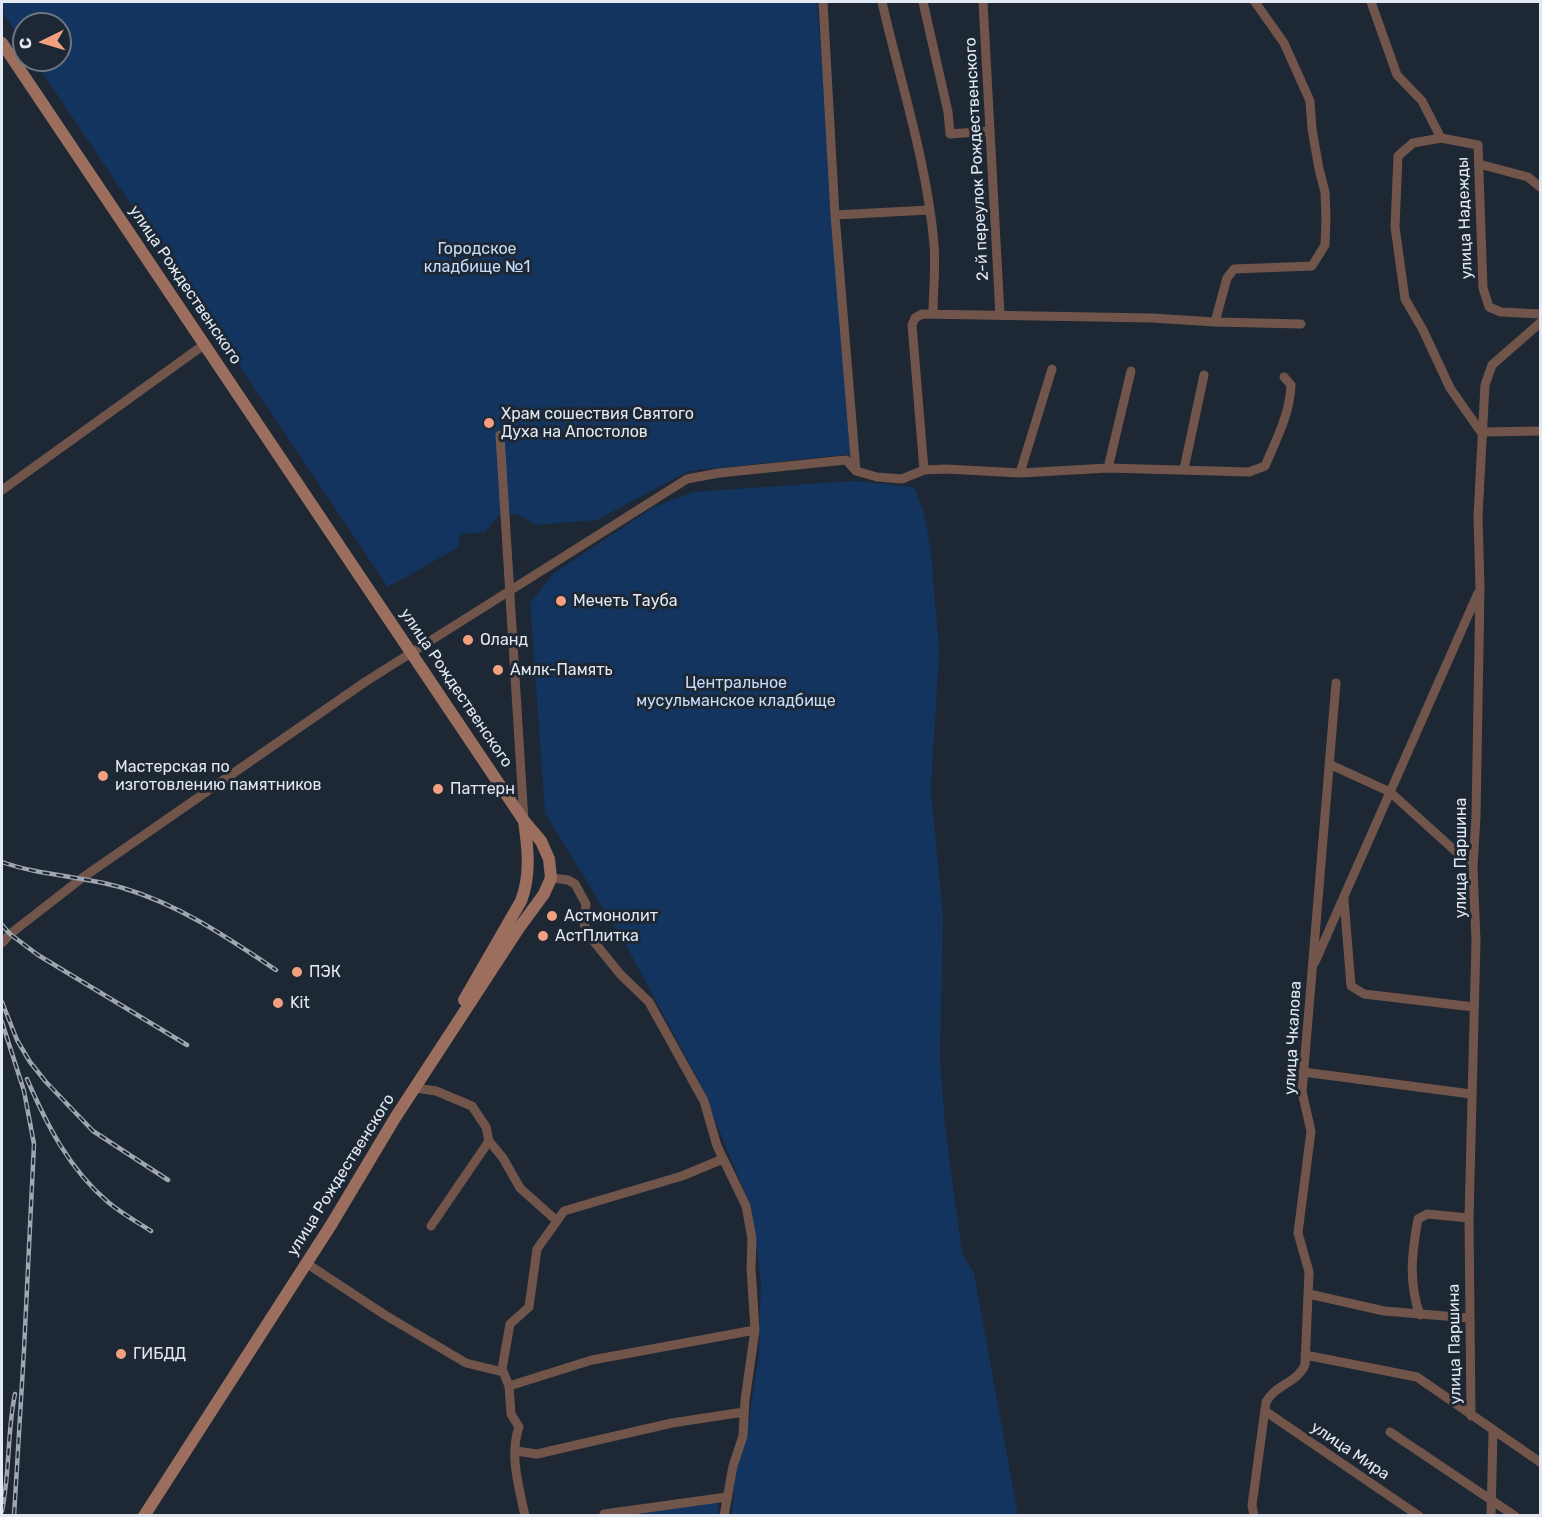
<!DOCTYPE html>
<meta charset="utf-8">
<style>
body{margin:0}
#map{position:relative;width:1542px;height:1517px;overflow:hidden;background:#1e2835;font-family:Rubik,sans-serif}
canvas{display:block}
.frame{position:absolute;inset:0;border:3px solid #e2e9f2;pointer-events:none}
.north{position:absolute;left:12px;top:12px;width:60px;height:60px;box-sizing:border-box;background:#1e2835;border:2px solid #6c7581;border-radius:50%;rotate:265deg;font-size:16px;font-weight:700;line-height:24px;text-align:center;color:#e2e9f2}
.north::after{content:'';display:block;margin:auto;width:21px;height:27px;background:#f3a081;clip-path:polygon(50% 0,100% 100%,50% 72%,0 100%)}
</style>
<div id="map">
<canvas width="1542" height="1517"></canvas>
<div class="frame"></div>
<div class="north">С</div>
</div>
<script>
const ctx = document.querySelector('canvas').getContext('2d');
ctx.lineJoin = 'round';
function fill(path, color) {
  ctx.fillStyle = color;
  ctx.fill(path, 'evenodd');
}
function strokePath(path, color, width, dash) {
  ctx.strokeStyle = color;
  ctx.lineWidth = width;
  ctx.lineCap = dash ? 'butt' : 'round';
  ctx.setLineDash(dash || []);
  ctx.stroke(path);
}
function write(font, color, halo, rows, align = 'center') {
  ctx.font = font + ' Rubik,sans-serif';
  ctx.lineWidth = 6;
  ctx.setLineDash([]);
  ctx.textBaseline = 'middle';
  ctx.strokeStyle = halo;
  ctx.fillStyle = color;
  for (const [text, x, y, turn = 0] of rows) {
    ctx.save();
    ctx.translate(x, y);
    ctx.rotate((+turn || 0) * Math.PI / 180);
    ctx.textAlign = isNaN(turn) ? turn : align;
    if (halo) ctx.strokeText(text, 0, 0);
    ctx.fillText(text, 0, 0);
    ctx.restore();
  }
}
const green = new Path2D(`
 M2,2h815l35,452 -164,17 -91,49 -61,5 -18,-11 -19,1 -14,17 -24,2 -4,14 -69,39 -354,-527h26v-36h-36v21l-22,-34z
 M853,481l61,6 10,27 7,37 8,100 -8,139 12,126 -3,142 5,68 17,127 12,20 44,242h-286l4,-46 9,-25 14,-90 2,-73 -10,-74 -53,-128 -71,-132 -82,-134 -15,-210 24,-30 100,-66 39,-15z
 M718,1502v13h-103z`);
const minor = new Path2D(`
 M823,2l12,213 21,256
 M882,2c18,79 45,160 52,242 2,23 -1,47 -1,70
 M923,2l25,110 2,22 40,-3
 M983,2l17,313
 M1371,2l26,73 25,26 19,37 37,7 5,143 6,19 12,5 39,2
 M1441,138l-28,5 -15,13 -3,71 10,72 18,31 27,58 33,47
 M1479,164l49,13 12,10
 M835,215l94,-5
 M1215,322l12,-44 7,-9 78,-3 13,-21 1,-27 -1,-26 -6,-23 -7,-40 -2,-28 -26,-58 -29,-41
 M1483,432l57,-1
 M500,435l24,386
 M1108,468l23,-97
 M1184,469l20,-94
 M924,470l-12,-145 3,-7 7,-4 230,4 63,4 86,2
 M1020,473l32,-104
 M2,490l203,-146
 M1329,764l61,28 83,75
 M551,878l17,2 7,4 11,20 -2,20 7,14 29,36 29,28 55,99 13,45 29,60 6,33 -1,29 4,62 -10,70 -2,36 -10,30 -9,50
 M1344,899l7,87 13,8 110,13
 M2,943l8,-9 72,-56 283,-196 322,-203 32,-6 127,-13 10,11 21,6 25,2 22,-9 22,-1 74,4 88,-5 141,4 16,-6c11,-26 25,-52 26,-81l-7,-8
 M1315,962l163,-369
 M1303,1072l168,22
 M415,1088l21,3 36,15 14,21 3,14 14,17 17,30 37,33
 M431,1226l58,-85
 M306,1263l79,52 81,48 37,9
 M1309,1294l75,17 85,7
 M1420,1315c-12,-32 -8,-64 -2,-96l9,-5 42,4
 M1305,1355l112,22 123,85
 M509,1386l83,-26 163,-30
 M1265,1411l154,105
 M1471,1416l-2,-198 7,-277 -3,-74 3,-51 4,-228 -2,-72 7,-131 7,-20 48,-42
 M1390,1432l125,84
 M516,1451l21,3 135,-31 72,-11
 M604,1514l123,-17
 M525,1516c-6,-29 -16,-61 -6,-89l-8,-13 -2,-28 -7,-17 8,-45 19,-17 8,-58 27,-38 118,-35 41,-17
 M1254,1516l-2,-11 14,-103c10,-18 31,-19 39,-37l4,-93 -11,-39 13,-102 -9,-39 34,-409
 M1491,1516l2,-84`);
const secondary = new Path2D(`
 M2,43l522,778 17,20 8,18 2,19 -7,16 -25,34 -124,190 -64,107 -187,291
 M464,1000l57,-99c10,-26 7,-53 3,-80`);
const rail = new Path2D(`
 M2,862c39,14 81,14 121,26 57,17 105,50 153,82
 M2,925l8,9 28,21 149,90
 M2,1002l15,38 13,22 16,20 47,49 75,49
 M2,1022l22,69 10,53 -10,206 -10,166
 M27,1079c20,46 42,90 81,123 13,11 29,20 43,29
 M2,1511c8,-39 5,-79 13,-117`);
const markers = [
 [489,423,6,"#f3a081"],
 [561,601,6,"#f3a081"],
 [468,640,6,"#f3a081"],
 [498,670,6,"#f3a081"],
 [103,776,6,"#f3a081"],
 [438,789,6,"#f3a081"],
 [552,916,6,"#f3a081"],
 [543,936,6,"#f3a081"],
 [297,972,6,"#f3a081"],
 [278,1003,6,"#f3a081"],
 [121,1354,6,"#f3a081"]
];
const streetNames = [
 ["2-й переулок Рождественского",977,159,-93],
 ["улица Надежды",1465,218,-92],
 ["улица Рождественского",185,285,56],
 ["улица Рождественского",456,688,56],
 ["улица Паршина",1461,858,-90],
 ["улица Чкалова",1293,1038,-87],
 ["улица Рождественского",341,1175,-58],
 ["улица Паршина",1455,1344,-91],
 ["улица Мира",1350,1451,34]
];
const parkNames = [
 ["Городское",477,249],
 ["кладбище №1",477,267],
 ["Центральное",736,683],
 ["мусульманское кладбище",736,701]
];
const poiNames = [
 ["Храм сошествия Святого",501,414],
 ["Духа на Апостолов",501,432],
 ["Мечеть Тауба",573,601],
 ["Оланд",480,640],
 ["Амлк-Память",510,670],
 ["Мастерская по",115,767],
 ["изготовлению памятников",115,785],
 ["Паттерн",450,789],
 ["Астмонолит",564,916],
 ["АстПлитка",555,936],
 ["ПЭК",309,972],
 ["Kit",290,1003],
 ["ГИБДД",133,1354]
];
fill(green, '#12345f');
strokePath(minor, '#72554a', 9);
strokePath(secondary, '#9b6e5d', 12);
strokePath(rail, '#9ea6b1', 4.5);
strokePath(rail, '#1e2835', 2, [7]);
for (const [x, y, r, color] of markers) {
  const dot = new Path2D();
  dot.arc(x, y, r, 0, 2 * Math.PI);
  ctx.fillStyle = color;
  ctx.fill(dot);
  strokePath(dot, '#1e2835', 2);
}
write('16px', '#e2e9f2', '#1e2835', streetNames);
write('16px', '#c6ddfc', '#1e2835', parkNames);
write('16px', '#e2e9f2', '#1e2835', poiNames, 'left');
</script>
